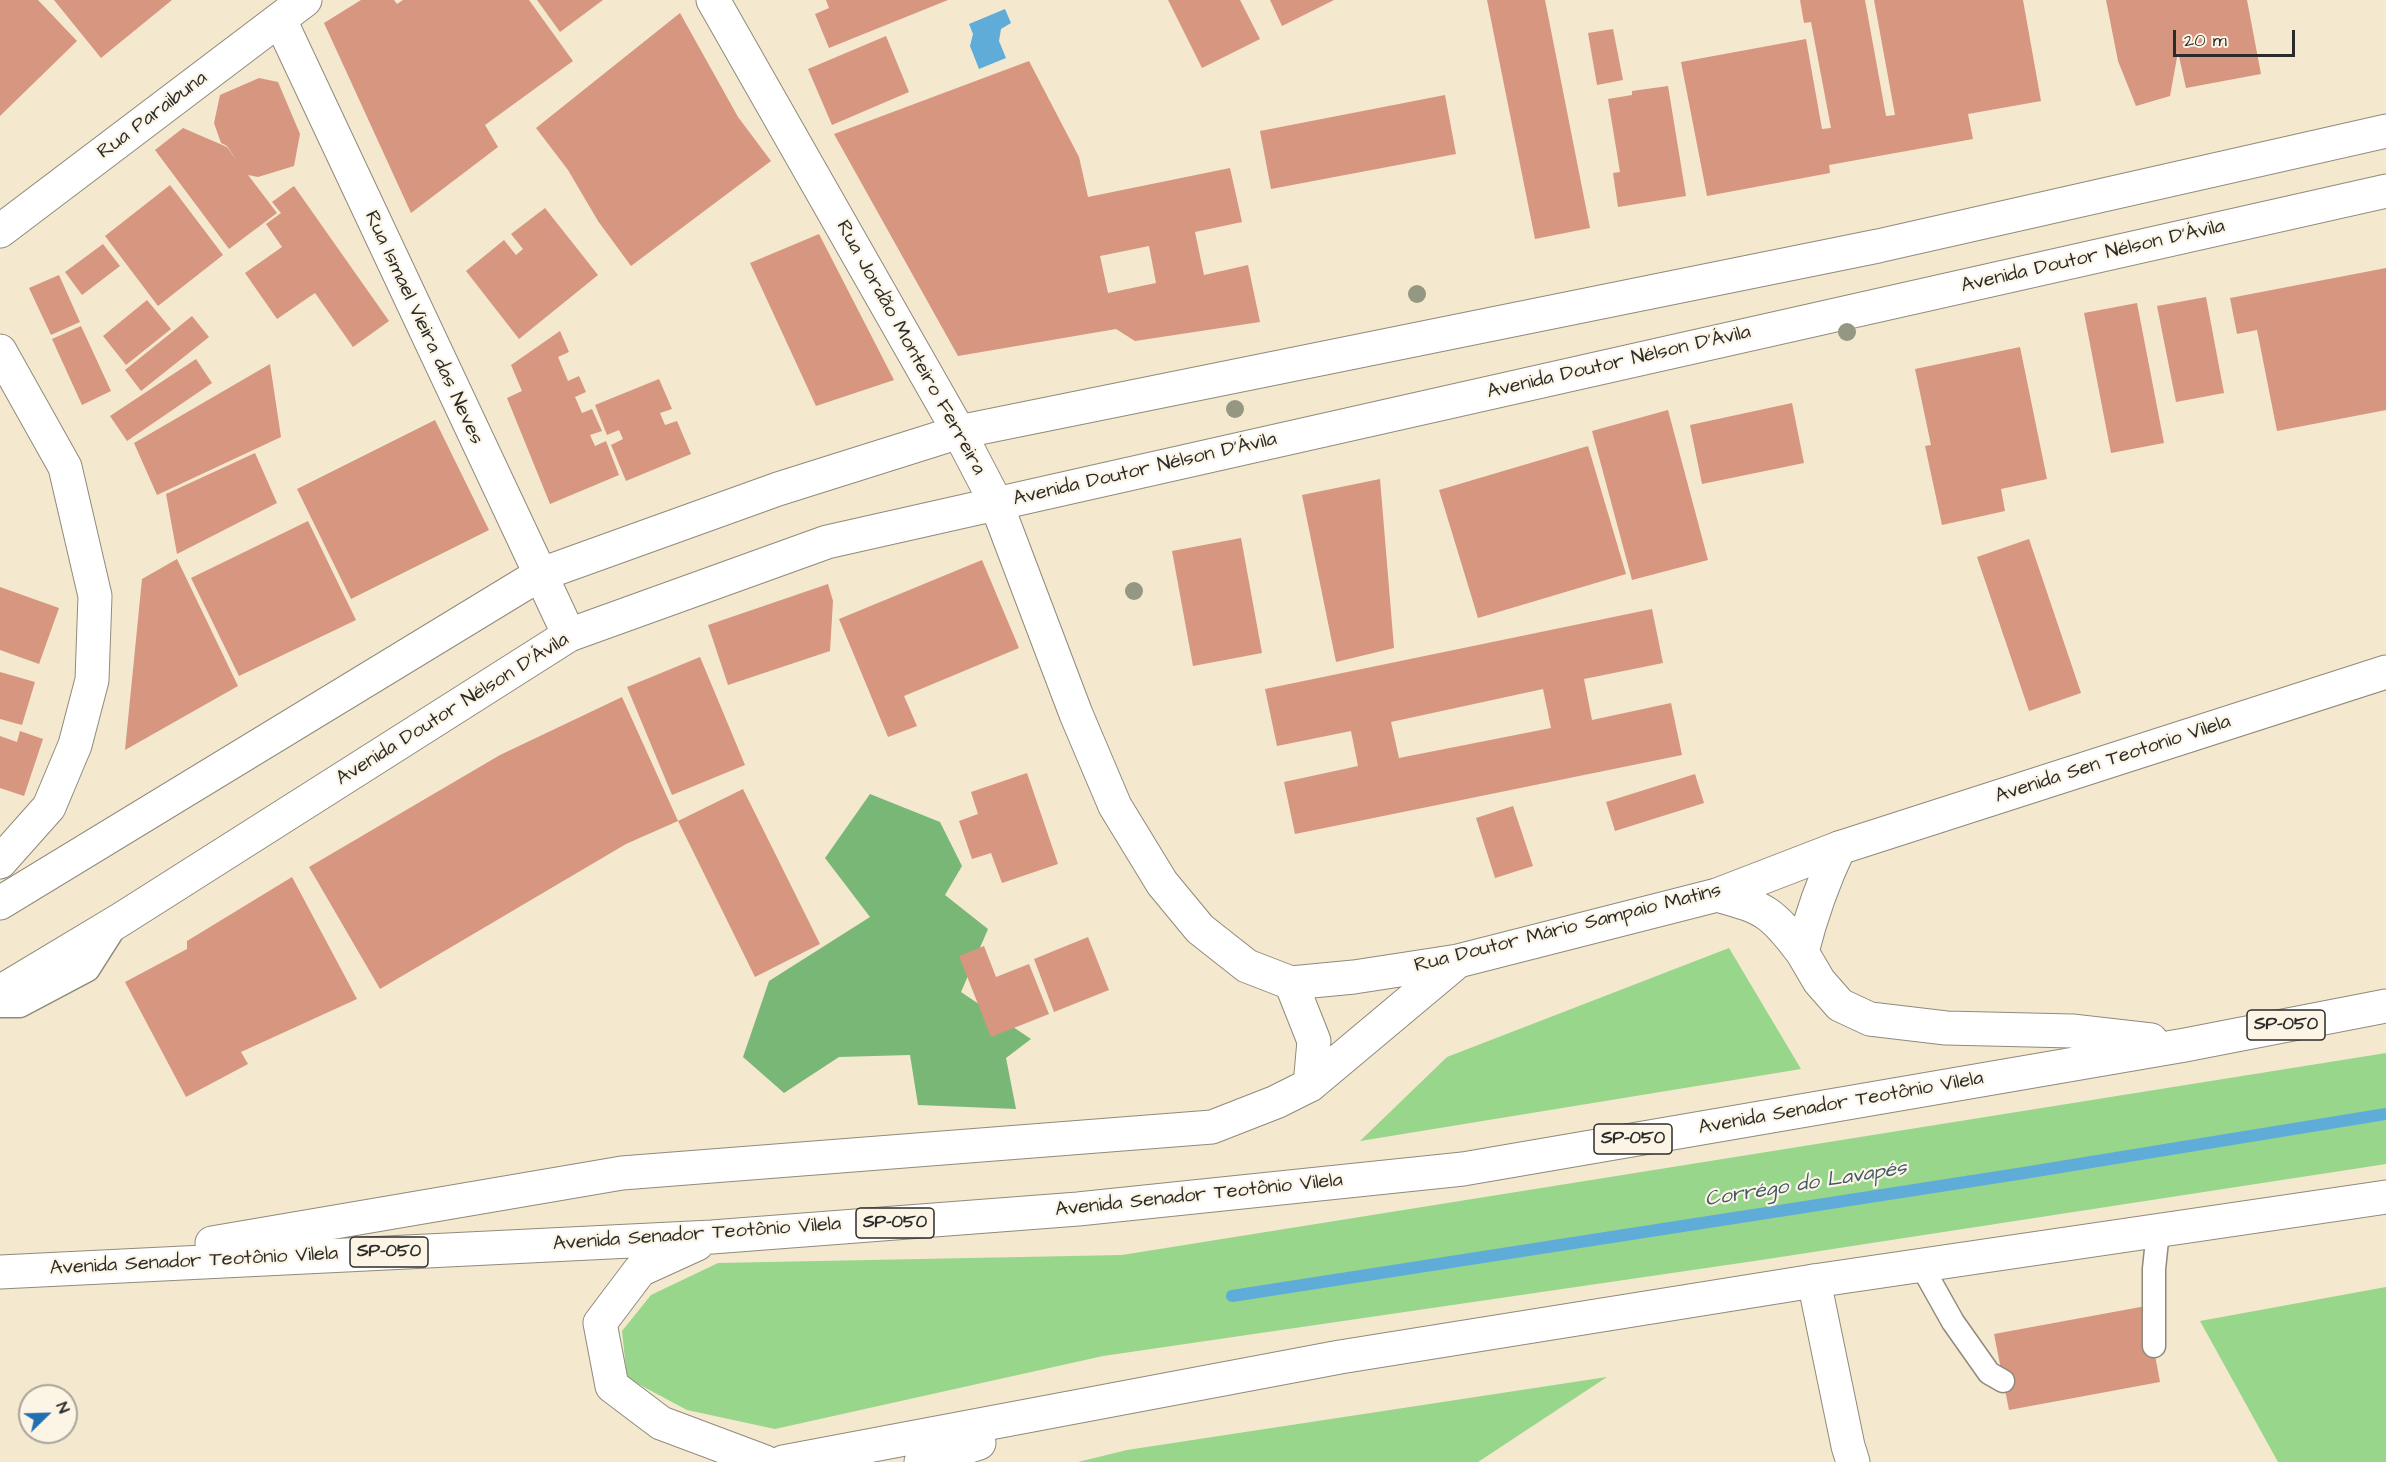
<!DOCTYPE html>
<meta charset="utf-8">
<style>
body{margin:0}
#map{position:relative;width:2386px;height:1462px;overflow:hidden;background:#f4e8ce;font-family:"Architects Daughter",sans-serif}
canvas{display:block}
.north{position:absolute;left:18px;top:1384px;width:60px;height:60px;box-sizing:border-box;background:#fcf5e5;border:2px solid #a8a49b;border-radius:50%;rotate:67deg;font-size:16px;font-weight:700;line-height:24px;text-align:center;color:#2b2b2b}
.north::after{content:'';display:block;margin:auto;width:21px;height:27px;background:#1f6fb2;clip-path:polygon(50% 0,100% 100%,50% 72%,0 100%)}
.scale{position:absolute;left:2173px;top:30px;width:122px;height:27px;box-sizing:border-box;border:3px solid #2b2b2b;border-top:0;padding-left:8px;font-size:18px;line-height:21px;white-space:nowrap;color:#2b2b2b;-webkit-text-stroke:4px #fcf5e5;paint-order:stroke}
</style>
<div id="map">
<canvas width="2386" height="1462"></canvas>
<div class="north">N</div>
<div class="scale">20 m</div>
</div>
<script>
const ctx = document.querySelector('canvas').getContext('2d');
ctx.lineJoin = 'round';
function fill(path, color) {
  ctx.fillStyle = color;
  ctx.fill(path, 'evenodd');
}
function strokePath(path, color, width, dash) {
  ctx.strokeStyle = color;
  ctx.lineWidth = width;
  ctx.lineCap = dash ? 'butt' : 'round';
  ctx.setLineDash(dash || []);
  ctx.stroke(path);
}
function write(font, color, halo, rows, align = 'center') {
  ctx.font = font + ' "Architects Daughter",sans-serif';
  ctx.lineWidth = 4.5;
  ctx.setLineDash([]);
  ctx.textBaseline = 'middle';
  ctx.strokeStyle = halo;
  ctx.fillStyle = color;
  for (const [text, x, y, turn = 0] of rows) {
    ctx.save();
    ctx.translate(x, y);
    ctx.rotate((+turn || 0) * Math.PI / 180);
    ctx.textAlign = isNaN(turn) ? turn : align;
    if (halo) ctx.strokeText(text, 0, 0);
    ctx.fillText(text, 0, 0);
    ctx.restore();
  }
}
const green = new Path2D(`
 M1729,948l72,121 -441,72 87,-84z
 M2386,1053v111l-625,96 -658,96 -328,73 -88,-19 -60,-32 -5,-47 29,-36 67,-32 404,-8z
 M2386,1287v175h-108l-78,-141z
 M1607,1377l-129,85h-400l49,-12z`);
const forest = new Path2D(`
 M870,794l70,28 22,44 -17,29 43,34 -27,63 70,47 -25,19 10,51 -98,-4 -8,-50 -71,2 -55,36 -41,-36 26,-76 101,-64 -45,-59z`);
const water = new Path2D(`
 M1005,9l6,14 -10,6 -2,12 7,17 -27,11 -9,-23 3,-12 -4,-10z`);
const stream = new Path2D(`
 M1232,1296l792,-123 362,-59`);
const building = new Path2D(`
 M0,0h38l39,41 -77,75z
 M54,0h118l-71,58z
 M361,0h33l3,4 6,-4h126l44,61 -88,64 13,22 -87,66 -87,-190z
 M537,0h66l-43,32z
 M826,0h122l-119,48 -14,-34 14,-6z
 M1168,0h72l20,39 -58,29z
 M1270,0h64l-52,26z
 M1487,0h58l45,228 -55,11z
 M1800,0h65l21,116 9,-1 -21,-115h149l18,101 -73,13 5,25 -144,26 1,8 -123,23 -26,-134 125,-23 16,90 9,-1 -20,-106 -7,1z
 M2106,0h141l14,74 -75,14 -8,-36 -8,44 -34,10 -18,-45z
 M680,13l58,104 33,44 -140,105 -33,-45 -30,-51 -32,-42z
 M1613,29l10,51 -26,5 -9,-52z
 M886,36l23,56 -77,33 -24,-56z
 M1029,61l50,96 9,40 142,-29 12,54 -47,10 9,43 44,-10 12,57 -125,19 -19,-12 -158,27 -124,-222zM1149,246l7,37 -48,10 -8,-37z
 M259,78l19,4 22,52 -6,32 -36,11 -10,-2 29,38 -48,36 -74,-99 28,-22 44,19 10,14 -10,-15 -6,-3 -7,-20 6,-28z
 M1668,86l18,110 -68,11 -5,-34 7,-1 -12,-73 24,-4v-4z
 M1445,95l11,59 -185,35 -11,-58z
 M170,185l53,70 -65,51 -53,-70z
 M294,186l95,135 -36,26 -38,-54 -38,26 -32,-46 37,-26 -16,-23 15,-11 -9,-11z
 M545,208l53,67 -79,64 -53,-68 38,-31 12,15 7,-6 -12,-15z
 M819,234l75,146 -78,26 -66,-143z
 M103,244l17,22 -38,29 -17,-23z
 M2386,268v142l-109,21 -20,-101 -20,4 -7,-36z
 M59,275l21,47 -29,13 -22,-47z
 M2206,297l18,96 -48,9 -19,-96z
 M147,300l24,29 -45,36 -23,-29z
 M2137,303l27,140 -53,10 -27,-140z
 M192,316l17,21 -68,54 -16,-21z
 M81,326l30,65 -29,14 -30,-66z
 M560,331l9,21 -11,5 10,24 11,-5 7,16 -11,5 7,16 10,-4 10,22 -12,4 5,11 11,-5 13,34 -69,29 -43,-106 15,-7 -11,-26z
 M2020,347l27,132 -46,10 4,22 -63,14 -17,-79 6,-1 -16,-76z
 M196,359l16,24 -85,58 -17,-25z
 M270,364l11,73 -124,58 -23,-52z
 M659,379l13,30 -12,4 5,12 12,-4 14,33 -65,27 -15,-36 12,-6 -4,-9 -12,5 -12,-30z
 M1792,403l12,60 -102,21 -12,-59z
 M1668,410l40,150 -76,20 -40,-149z
 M435,420l54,110 -138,69 -54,-110z
 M1588,446l38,128 -148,44 -39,-128z
 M255,453l22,50 -100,51 -11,-60z
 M1380,479l14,169 -58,14 -34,-167z
 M308,521l48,99 -117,56 -48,-98z
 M1241,538l21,115 -69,13 -21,-115z
 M2029,539l52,154 -52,18 -52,-154z
 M177,559l61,127 -113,64 17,-171z
 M982,560l37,88 -115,48 13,30 -29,11 -49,-118z
 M828,584l5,17 -3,50 -102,34 -20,-60z
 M0,587l59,21 -20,56 -39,-14z
 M1652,609l11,54 -79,16 8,41 79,-17 11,52 -387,79 -11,-52 74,-16 -7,-35 -74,15 -12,-57zM1543,689l8,39 -152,30 -8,-36z
 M700,657l45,108 -73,30 -45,-108z
 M0,672l35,10 -13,43 -22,-6z
 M622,697l56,124 -52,23 -246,145 -71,-122 191,-112z
 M20,731l23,8 -19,57 -24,-8v-52l17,6z
 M1027,773l31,91 -56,19 -11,-30 -19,6 -13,-38 19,-7 -7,-22z
 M1695,774l9,29 -89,28 -9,-29z
 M743,789l77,155 -65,33 -77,-156z
 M1513,806l20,60 -38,12 -19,-60z
 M292,877l65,122 -116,53 7,12 -62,33 -61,-115 62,-33v-8z
 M1088,937l21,53 -55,22 -20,-53z
 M984,946l12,31 33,-13 20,50 -58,23 -32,-81z
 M2146,1306l14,76 -151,28 -15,-76z`);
const service = new Path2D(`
 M0,1006h20l68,-36 28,-44
 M1921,1265l32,57 36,51 14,8
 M2154,1346v-77l4,-38`);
const minor = new Path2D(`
 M713,0l246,432 37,71 80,211 39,92 47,77 38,46 47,37 44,17 63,-6 104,-16 259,-66 122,-47 547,-176
 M280,20l289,615
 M0,351l65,116 30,129 -3,84 -17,65 -26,62 -49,55
 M1291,983l23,58 -4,44
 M1310,1085l148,-124
 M1814,1281l34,165 5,16`);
const primary = new Path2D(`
 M0,231l305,-231
 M0,903l539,-328 239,-86 181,-57 919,-186 508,-115
 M0,992l120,-72 449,-285 258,-93 1559,-351`);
const trunk = new Path2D(`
 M1839,848c-16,34 -28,68 -37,104l17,29 21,24 30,14 76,9 126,3 79,9
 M1717,895c48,13 55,17 85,57
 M212,1243l410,-70 590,-46 64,-25 34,-17
 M697,1244l-57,26 -40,53 12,63 49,37 104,39
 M0,1272l712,-35 366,-28 385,-40 722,-124 201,-39
 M783,1462l557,-105 474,-76 572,-84
 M921,1462l58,-19`);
const trees = [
 [1417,294],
 [1847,332],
 [1235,409],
 [1134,591]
];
const shields = [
 [2286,1025,78],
 [1633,1139,78],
 [895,1223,78],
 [389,1252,78]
];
const shieldNames = [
 ["SP-050",2286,1025],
 ["SP-050",1633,1139],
 ["SP-050",895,1223],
 ["SP-050",389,1252]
];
const streetNames = [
 ["Rua Paraibuna",153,116,-37],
 ["Avenida Doutor Nélson D'Ávila",2093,257,-13],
 ["Rua Ismael Vieira das Neves",423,328,65],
 ["Rua Jordão Monteiro Ferreira",910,348,61],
 ["Avenida Doutor Nélson D'Ávila",1619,363,-13],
 ["Avenida Doutor Nélson D'Ávila",1145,470,-13],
 ["Avenida Doutor Nélson D'Ávila",453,710,-32],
 ["Avenida Sen Teotonio Vilela",2113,760,-18],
 ["Rua Doutor Mário Sampaio Matins",1568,929,-14],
 ["Avenida Senador Teotônio Vilela",1841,1104,-10],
 ["Avenida Senador Teotônio Vilela",1199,1196,-6],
 ["Avenida Senador Teotônio Vilela",697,1235,-4],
 ["Avenida Senador Teotônio Vilela",194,1262,-3]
];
const waterNames = [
 ["Corrégo do Lavapés",1806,1185,-9]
];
fill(green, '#97d68b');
fill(forest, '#79b777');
fill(water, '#60acd9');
strokePath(stream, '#60acd9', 12);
fill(building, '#d7967f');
strokePath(service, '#908a7c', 25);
strokePath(minor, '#908a7c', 35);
strokePath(primary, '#908a7c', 35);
strokePath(trunk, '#908a7c', 35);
strokePath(service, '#fff', 22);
strokePath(minor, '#fff', 33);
strokePath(primary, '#fff', 33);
strokePath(trunk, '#fff', 33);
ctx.fillStyle = '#949882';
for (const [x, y] of trees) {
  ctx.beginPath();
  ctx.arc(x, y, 9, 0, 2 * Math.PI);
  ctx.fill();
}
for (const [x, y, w] of shields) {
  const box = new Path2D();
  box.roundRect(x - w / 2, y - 15, w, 30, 4.5);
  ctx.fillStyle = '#fcf5e5';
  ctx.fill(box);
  strokePath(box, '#2b2b2b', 1.5);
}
write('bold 18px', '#2b2b2b', null, shieldNames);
write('20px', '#2b2b2b', '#fcf5e5', streetNames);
write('italic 21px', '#3e5868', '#fcf5e5', waterNames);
</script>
